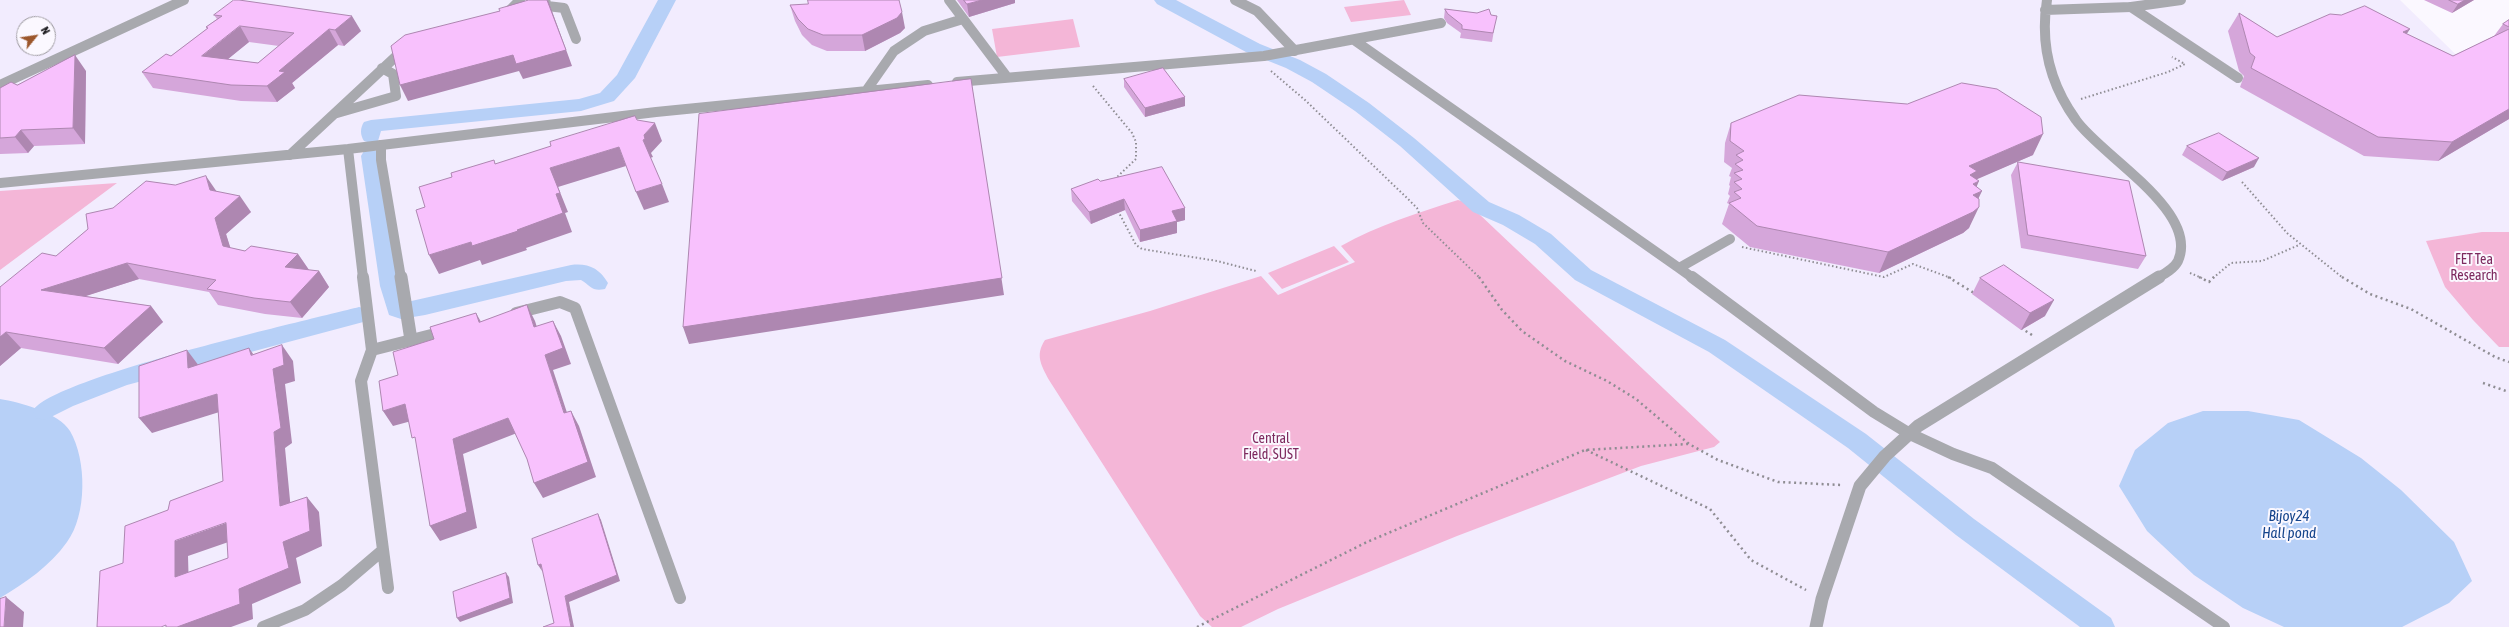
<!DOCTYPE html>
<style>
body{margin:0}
#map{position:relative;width:2509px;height:627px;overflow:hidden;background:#fbf8ff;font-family:"Asap Condensed",sans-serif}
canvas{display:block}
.north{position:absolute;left:16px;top:16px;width:40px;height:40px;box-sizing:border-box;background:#fbf8ff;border:1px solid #9f9ca2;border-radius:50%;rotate:60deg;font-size:11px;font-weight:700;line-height:16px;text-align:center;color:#141317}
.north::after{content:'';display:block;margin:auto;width:14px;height:18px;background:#9c572c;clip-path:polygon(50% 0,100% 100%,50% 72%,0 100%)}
</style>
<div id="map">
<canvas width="2509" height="627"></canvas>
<div class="north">N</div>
</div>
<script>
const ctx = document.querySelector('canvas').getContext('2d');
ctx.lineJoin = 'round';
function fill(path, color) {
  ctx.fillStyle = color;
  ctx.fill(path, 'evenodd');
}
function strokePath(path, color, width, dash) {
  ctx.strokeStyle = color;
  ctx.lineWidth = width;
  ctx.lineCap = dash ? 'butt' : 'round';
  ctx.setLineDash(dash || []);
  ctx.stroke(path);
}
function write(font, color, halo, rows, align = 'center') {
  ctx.font = font + ' "Asap Condensed",sans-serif';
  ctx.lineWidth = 4;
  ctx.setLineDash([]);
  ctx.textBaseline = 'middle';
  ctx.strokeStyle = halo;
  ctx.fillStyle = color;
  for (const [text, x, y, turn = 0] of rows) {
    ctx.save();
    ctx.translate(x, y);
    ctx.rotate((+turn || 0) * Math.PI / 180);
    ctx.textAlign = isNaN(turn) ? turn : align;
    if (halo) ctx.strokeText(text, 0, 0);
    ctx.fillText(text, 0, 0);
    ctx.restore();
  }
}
const built = new Path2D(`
 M0,0h2400l80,78 29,20v529h-2509zM24,24h24v24h-24z`);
const green = new Path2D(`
 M1404,0l7,15 -60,7 -7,-15z
 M1073,19l7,28 -83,10 -5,-28z
 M117,183l-117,87v-79z
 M1458,200l7,2 13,11 242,229 -6,5 -73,19 -184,70 -179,73 -37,18h-29l-12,-11 -151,-236c-8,-15 -14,-25 -4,-40l105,-29 111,-35 17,19 77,-33 -14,-16c37,-21 77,-33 117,-46z
 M2482,232h27v115h-10l-26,-27 -28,-33 -19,-46z
 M1334,246l15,16 -67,27 -14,-16z`);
const water = new Path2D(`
 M0,399c20,3 59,14 70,32 17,29 17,84 -3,111 -17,24 -42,41 -67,56z
 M2203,411h45l51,9 62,38 40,32 53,52 18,39 -23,22 -47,24h-118l-41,-19 -49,-33 -47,-44 -28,-45 16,-36 33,-27z`);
const canal = new Path2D(`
 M658,0h18l-41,78 -21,23 -33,10 -200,20 -3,10 -7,2 -7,-2c-4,-6 -4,-13 0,-19l7,-2 208,-21 21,-6 17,-18z
 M1154,0h22l84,44 40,16 26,14 43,29 45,35 75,64 30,13 32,19 40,36 134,70 141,94 108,85 137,99 4,9h-35l-124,-92 -108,-87 -139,-96 -134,-72 -40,-36 -32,-19 -30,-13 -73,-66 -45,-35 -43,-29 -26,-14 -40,-16 -89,-48z
 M371,150l7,1 3,5 26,146 164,-37c17,-2 28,3 37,18l-3,6c-13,3 -14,-3 -24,-9l-15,1 -141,34 -24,4 -12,-4 -9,-29 -19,-130 3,-5z
 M359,307l8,2 4,6 -4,6 -240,64 -54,21 -28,14 -9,-2 -3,-7c18,-33 276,-91 326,-104z`);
const pathFar1 = new Path2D(`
 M1271,71l34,29 101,97 11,11 6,15 57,55
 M1093,86l39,47 4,9v17l-21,20
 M2081,99l87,-27 17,-8 -13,-7
 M2242,182l45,51 56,45
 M1118,211l18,34 6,4 75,12 39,10
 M1742,247l142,30 29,-13 38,14
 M2190,273l12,5
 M2213,278l18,-15 31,-2 37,-16`);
const path = new Path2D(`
 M1479,277l23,33 20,21 43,30 42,20 29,18 53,45 29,16 60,22 64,3
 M1948,277l26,16
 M2199,277l10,5 5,-5
 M2342,277l28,17 41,15 84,48 14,5
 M2021,328l11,7
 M2483,383l26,9
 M1586,450l124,59 41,51 55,30
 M1197,627l170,-85 218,-92 103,-6`);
const serviceFar1 = new Path2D(`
 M545,0l2,6 17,2 12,31
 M949,0l58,77
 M1235,0l22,11 38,40
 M2131,7l107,71
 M506,14l14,-14
 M1354,40l325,228
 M957,82l307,-26 177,-33
 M0,85l184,-85
 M866,91l28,-40 30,-20 39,-12
 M337,113l59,-17 -3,-22 -11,-6
 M348,149l15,129
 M290,155l115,-107
 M0,183l348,-34 308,-37 272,-27
 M1693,278l-14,-10 51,-29`);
const service = new Path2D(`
 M363,277l9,73 75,-19
 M1692,277l182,135 36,22 43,20 39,14 232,159
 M516,313l44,-11 15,6 105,290
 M372,350l-11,31 27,207
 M263,627l42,-17 37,-25 41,-35`);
const pedestrianFar1 = new Path2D(`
 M381,145v15l20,118`);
const pedestrian = new Path2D(`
 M401,277l10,63`);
const minorFar1 = new Path2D(`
 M2047,0c-7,44 3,84 29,120 24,35 124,91 102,141 -4,8 -14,13 -21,17
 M2045,10l86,-3 50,-7`);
const minor = new Path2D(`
 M1816,627l6,-28 38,-113 25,-30 33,-30 241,-149`);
const wall = new Path2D(`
 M957,0h58v3l-46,14z
 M2424,0h50l-22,13z
 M790,5l115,23 -5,5 -35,18h-38l-15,-6 -10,-10 -7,-14z
 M1445,9l46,6 4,9 -3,18 -32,-4 1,-5 -14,-10 -3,-5z
 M2239,13l38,24 130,-3 46,22 41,-20 9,-12 6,-4v99l-71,42 -74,-5 -124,-69 4,-11 -5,-5 -11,-40z
 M214,15l147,16 -17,15 -6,-1 -46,38 3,5 -18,14 -36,-1 -88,-13 -11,-16 29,-16 36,-27 -1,-2 11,-8zM249,42l30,4 -21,17 -30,-4z
 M86,71l-1,73 -51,2 -6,7 -28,1v-66z
 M1124,79l61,27 -40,11 -21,-30z
 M1731,123l302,32 -57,24 1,8 1,11 -9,30 -6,5 -84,40 -129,-26 -28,-23 7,-20 -2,-1 3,-7 -2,-2 2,-8 -1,-1 2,-8 -2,-1 3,-8 -8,-6 1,-19z
 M2187,146l67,21 -32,14 -40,-26z
 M2018,162l128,94 -8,13 -117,-21 -10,-73z
 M1071,189l114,19v12l-8,2v11l-37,9 -15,-32 -34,14 -19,-23z
 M217,191l34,21 -25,22 4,14 15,3 53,3 11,16 10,1 10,16 -27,31 -37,-4 -47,-9 -9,-13 -70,-13 -54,17 66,10 12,16 -45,42 -97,-16 -21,18v-79l56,-31 32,-27z
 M1980,278l65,38 -24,14 -49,-36z`);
const shadedWall = new Path2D(`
 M548,0l24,66 -49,13 -4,-8 -111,30 -8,-16z
 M982,0h33v3l-46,14 -2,-13z
 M2465,0h9l-22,13 6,-9z
 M902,12l3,16 -5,5 -35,18 -3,-16z
 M352,16l9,15 -17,15 -9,-16z
 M240,26l9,16 -37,30 -10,-16z
 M329,29l9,16 -46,38 3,5 -18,14 -10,-16 12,-15z
 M2410,29l-12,18 5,-15z
 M75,55l11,16 -1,73 -12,-16z
 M971,79l33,216 -315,49 -6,-17z
 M1185,97v9l-40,11v-9z
 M2509,109v10l-71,42 14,-19z
 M655,123l7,18 -11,12 2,4 -3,1 -7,-18 1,-5z
 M21,130l13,16 -6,7 -13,-16z
 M2043,134l-10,21 -60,26 -5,11 1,-26z
 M619,147l7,19 -68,21 10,25 -3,1 7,19 -46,16 1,2 -45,15 -2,-5 -41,14 -10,-19 42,-13 46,-12 39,-36 -6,-26z
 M2259,158l-5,9 -32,14 5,-9z
 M206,176l11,16 -7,-2z
 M1979,181l-9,21 3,-18z
 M662,184l7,18 -25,8 -8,-18z
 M1982,191l-10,21 1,-17z
 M240,196l11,16 -25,22 9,28 -12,-16 -8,-28z
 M1124,199l1,11 -34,14 -2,-12z
 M1979,207l-10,21 -6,5 -84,40 9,-21z
 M1185,208v12l-8,2v11l-37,9v-12l32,-19z
 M298,254l11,16 -24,-3z
 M127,263l12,16 -84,27 -14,-16z
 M319,271l10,16 -27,31 -12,-16z
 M2054,300l-9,16 -24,14 9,-17z
 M527,305l8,16 7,22 -8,-16z
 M151,306l12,16 -45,42 -14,-16z
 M476,313l9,16 -6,-7z
 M553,321l8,15 10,28 -18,6 19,58 -8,-15 -19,-58z
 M6,332l15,16 -21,18v-29z
 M282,345l11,16 2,20 -10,3 7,59 -7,5 7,73 -12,-15 -6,-74 -1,-63z
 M249,348l11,16 -9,-9z
 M187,350l12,16 -11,2z
 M217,394l12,15 -77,24 -13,-15z
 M405,404l10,16 -22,6 -10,-15z
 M571,411l8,15 17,51 -53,21 -9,-15z
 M508,418l9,15 -54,21 14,74 -37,13 -10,-15 23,-87z
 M307,497l12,15 3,34 -26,12 5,25 -49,21 1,15 -22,8h-54l62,-38 44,-47z
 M598,514l3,6 19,61 -51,21 5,25h-3l-6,-31z
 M226,523l14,15 -52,18 1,36 -14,-15v-36z
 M541,564l1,7 -4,-6z
 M506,573l3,4 4,26 -53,19 -3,-4z
 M6,597l18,15 -1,15h-19z`);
const building = new Path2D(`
 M234,0h5l113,16 -17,14 -6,-1 -50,42 6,1 -18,14 -36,-1 -89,-13 24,-18 5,2 37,-28 -2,-1 16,-11 -8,-1zM240,26l54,7 -36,30 -56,-7z
 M529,0h18l19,50 -50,14 -3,-9 -113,30 -9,-39 14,-11 95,-24 -1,-2z
 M808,0h91l3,12 -5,6 -35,17h-39l-15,-6 -10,-10 -8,-14 18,-1z
 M964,0h18l-15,4z
 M2449,0h16l-7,4z
 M2365,6l45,23 -7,3 50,24 56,-27v80l-57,33 -74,-5 -127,-69 4,-11 -5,-4 -11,-40 38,24 53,-23 11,1z
 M1445,9l32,4 12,-4 2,6 6,1 -4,17 -31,-4v-4l-14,-11z
 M2509,20v7l-6,-3z
 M75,55l-2,73 -52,2 -6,7 -15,1v-50l11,-6 6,3z
 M1163,68l22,29 -40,11 -21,-29z
 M971,79l31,199 -319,49 16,-213z
 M1962,83l35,6 44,28 2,17 -74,32 8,5 -7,4 9,6 -6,3 9,7 -9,4 6,4v8l-6,5 -85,40 -131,-26 -28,-23 12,-5 -7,-6 8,-3 -8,-7 8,-3 -8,-6 9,-3 -8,-6 8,-4 -7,-5 8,-4 -14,-10 1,-18 68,-28 108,9z
 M635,116l2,4 18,3 -11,12 1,4 -2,1 19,44 -26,8 -17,-45 -69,21 10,25 -4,1 7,19 -46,17 1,1 -46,15 -1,-4 -42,13 -13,-45 9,-3 -6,-20 33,-10 -1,-4 43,-13 1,4 56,-18 -1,-4z
 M2219,133l40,25 -32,14 -40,-26z
 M2018,162l111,19 17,75 -118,-21z
 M1162,167l23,41 -13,3 5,10 -37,9 -16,-31 -35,13 -18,-23 27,-10 2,2z
 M206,176l4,14 30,6 -25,22 8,28 22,5 6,-5 47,8 -13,13 34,4 -29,31 -36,-4 -47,-9 9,-9 -89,-17 -86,27 110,16 -47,42 -98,-16 -6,5v-50l42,-34 14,3 32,-27 -2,-15 27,-6 33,-27 29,4z
 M2004,265l50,35 -24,13 -50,-35z
 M527,305l7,22 19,-6 10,27 -18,7 19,58 7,-2 17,51 -54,21 -7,-24 -19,-41 -55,21 14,73 -37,14 -15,-89 -3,1 -7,-34 -22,7 -4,-30 19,-6 -5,-23 41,-13 -4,-12 46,-14 3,9z
 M282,345l2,20 -11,4 8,59 -7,4 6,74 27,-9 3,34 -27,11 6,26 -50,21 1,15 -63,23h-11v-2l-5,2h-64l3,-56 23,-8 2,-37 43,-16 2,-9 53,-20 -6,-87 -78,24v-52l48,-16 1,18 61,-20 2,7zM226,523l2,35 -53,19v-36z
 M598,514l19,61 -52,21 6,31h-28l11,-4 -13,-59 -3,1 -6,-26z
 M506,573l4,25 -53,20 -4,-26z
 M6,597l-2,30h-4v-28z`);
const parkNames = [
 ["FET Tea",2474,260],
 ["Research",2474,276],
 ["Central",1271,439],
 ["Field, SUST",1271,455]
];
const waterNames = [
 ["Bijoy24",2289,516],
 ["Hall pond",2289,533]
];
fill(built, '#f2ecfe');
fill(green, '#f4b6d7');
fill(water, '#b7d0f7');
fill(canal, '#b7d0f7');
strokePath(pathFar1, '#8f8d93', 2, [1.5, 2.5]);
strokePath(path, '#8f8d93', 2.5, [2, 3.5]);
strokePath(serviceFar1, '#a8a9ae', 10);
strokePath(service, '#a8a9ae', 12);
strokePath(pedestrianFar1, '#a8a9ae', 10);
strokePath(pedestrian, '#a8a9ae', 13);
strokePath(minorFar1, '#a8a9ae', 10);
strokePath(minor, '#a8a9ae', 13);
fill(wall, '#d5a6da');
fill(shadedWall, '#ae87b1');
fill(building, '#f8c1fd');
strokePath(building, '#ae87b1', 1);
write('14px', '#7d295e', '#fbf8ff', parkNames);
write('italic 15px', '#15448c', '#fbf8ff', waterNames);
</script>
